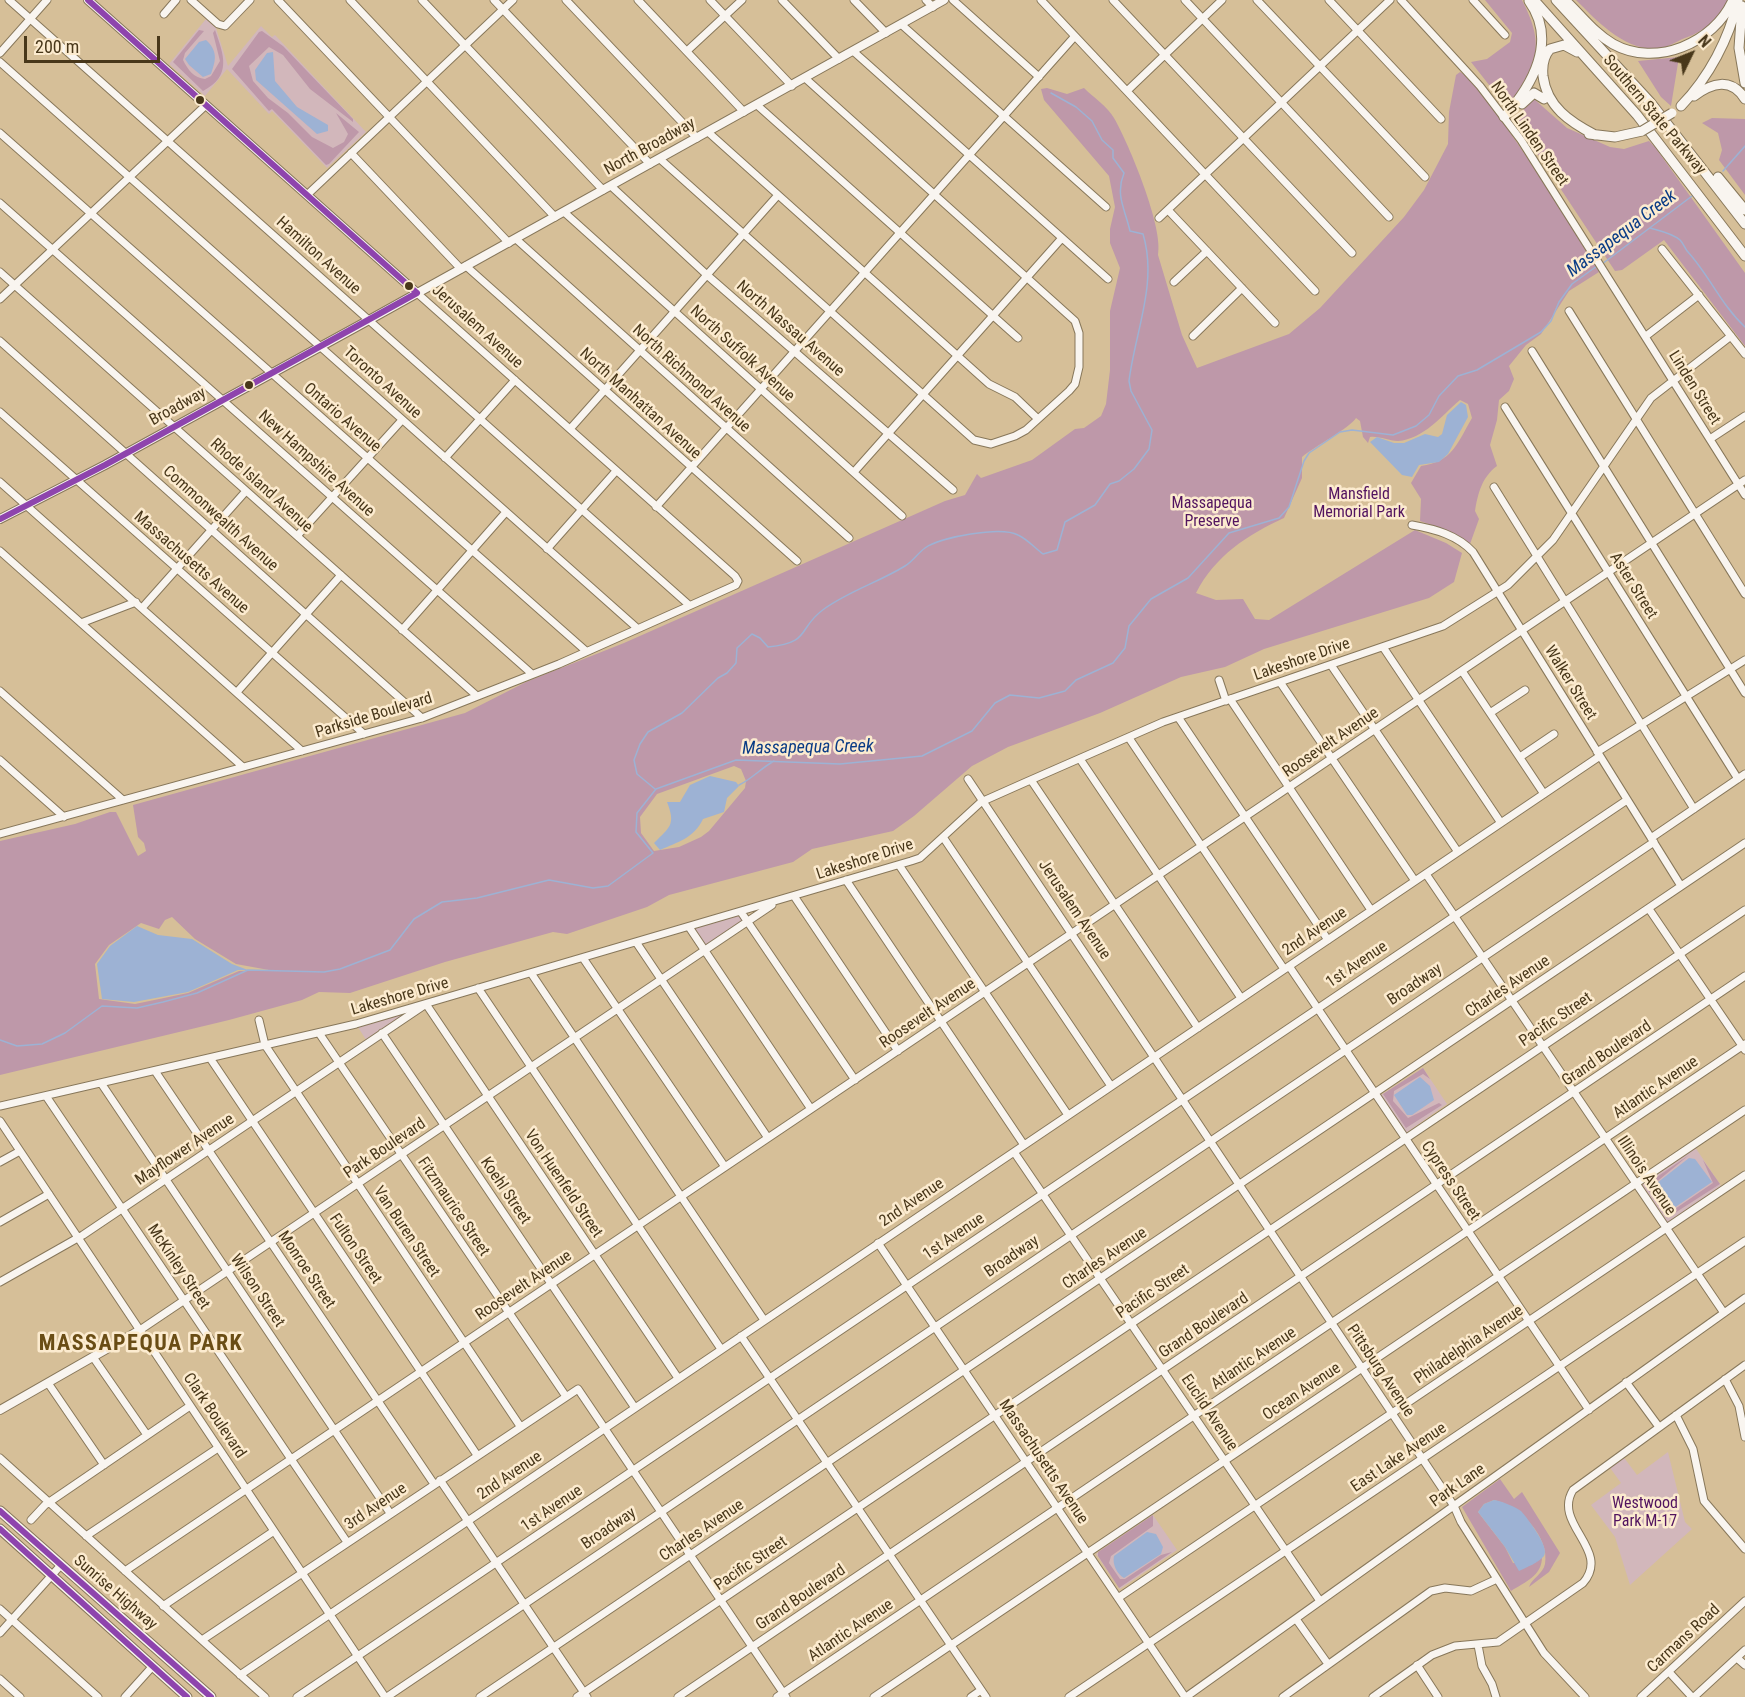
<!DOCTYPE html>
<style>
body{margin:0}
#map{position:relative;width:1745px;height:1697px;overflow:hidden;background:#d6bf98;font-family:"Roboto Condensed",sans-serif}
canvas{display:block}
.north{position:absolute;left:1661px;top:24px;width:60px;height:60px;-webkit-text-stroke:4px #fcebcf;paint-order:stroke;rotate:47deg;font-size:16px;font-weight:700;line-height:24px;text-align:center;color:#48371a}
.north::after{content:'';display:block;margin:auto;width:21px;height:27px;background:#48371a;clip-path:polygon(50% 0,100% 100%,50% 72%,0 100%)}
.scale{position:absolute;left:24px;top:36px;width:136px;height:27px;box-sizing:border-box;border:3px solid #48371a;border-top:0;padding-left:8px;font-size:18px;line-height:21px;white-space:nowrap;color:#48371a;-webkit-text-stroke:4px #fcebcf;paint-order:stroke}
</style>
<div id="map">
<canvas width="1745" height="1697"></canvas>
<div class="north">N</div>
<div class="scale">200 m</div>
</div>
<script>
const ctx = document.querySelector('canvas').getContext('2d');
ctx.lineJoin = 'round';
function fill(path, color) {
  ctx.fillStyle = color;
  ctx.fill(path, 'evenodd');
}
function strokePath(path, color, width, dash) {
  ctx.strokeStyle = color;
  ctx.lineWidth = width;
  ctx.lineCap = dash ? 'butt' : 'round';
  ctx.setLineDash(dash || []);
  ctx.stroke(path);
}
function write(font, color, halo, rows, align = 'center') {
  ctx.font = font + ' "Roboto Condensed",sans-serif';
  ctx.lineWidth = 5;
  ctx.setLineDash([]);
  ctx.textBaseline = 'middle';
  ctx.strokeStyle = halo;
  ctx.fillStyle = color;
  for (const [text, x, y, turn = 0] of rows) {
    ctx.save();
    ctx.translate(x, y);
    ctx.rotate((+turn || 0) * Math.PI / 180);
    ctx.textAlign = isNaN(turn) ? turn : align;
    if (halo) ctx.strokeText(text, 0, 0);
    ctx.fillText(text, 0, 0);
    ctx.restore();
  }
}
const green = new Path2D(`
 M206,19l10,9 12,38 33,-40 11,11 3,-2 91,97 -39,36 -55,-57 -3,3 -42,-45 -22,27 -36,-32z
 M741,912l7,10 -43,29 -16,-24z
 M426,1004l-58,39 -12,-19z
 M1423,1068l24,36 -41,29 -25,-38z
 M1695,1147l26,39 -54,37 -26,-40z
 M1668,1452l17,70 7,7 -62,56 -15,-48 -24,-32 30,-22 -13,-18 14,-10 15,20z
 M1153,1515l24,35 -57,39 -24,-35z`);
const forest = new Path2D(`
 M1485,0h37c26,51 12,63 -14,109l-37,-47 16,-3 23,-17 2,-9z
 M1576,0h154c-11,19 -25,31 -45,38 -10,4 -19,11 -31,11 -32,-1 -57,-28 -78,-49z
 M199,30l5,1 -19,22 -2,7c5,10 11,18 22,19l6,-3 9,-15 -7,-28 2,-3c9,25 17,46 -12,61l-30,-29z
 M262,31l21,15 70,73v3l-43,-33 -27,-34 -14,-8 -20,19 4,15 15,17 20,15 24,24 21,11 11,-6 4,-8 -12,-21 23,19 -30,32 -3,1 -54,-56 -3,2 -37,-42 27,-37z
 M1679,57l-8,49 -10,-9 -23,-36z
 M1460,72c19,11 32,35 44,52 34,48 64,98 95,148l-30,19 -28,43 -15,11 -17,21 5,13 -5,12 -10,9 -2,20 -7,25 7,21c-15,11 -19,27 -22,45l4,8 -9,25 -24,-14 -26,-9 1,-22 -10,-16 10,-17c31,-4 36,-22 51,-48l-4,-14 -8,-4c-19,16 -36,39 -62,41 -10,0 -18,-5 -28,-4l-2,6 -5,-6 -3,-16 -4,-3c-6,10 -41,28 -54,39v21l-18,40c-37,17 -69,38 -88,75l20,7 27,-1 12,20 14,1 146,-90 31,13 16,10 -8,29 -25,16 -165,51 -39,18 -44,10 -81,36 -92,34 -36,19 -58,50 -21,15 -81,18 -19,13 -124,33 -22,12 -80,27 -14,-2 -108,30 -95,31 -31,-1 -17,8 -73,20 -229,55v-234l75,-17 35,-12h6l22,44 8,-5 -2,-8 -6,-6 -5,-32 332,-92 61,-31 98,-39 321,-142 20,-6 12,-21 4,4 51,-18 43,-31 9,-1 17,-12 5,-12 4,-34v-59l10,-43 -10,-25v-14l5,-22 -6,-31 -65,-76 -3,-11 6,-1 20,6 17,-6c9,9 24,19 30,30 15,26 50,110 44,137l24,80 15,33 92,-34 31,-26 84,-91 20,-27 24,-46 1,-32 7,-37zM734,766l7,3 5,12 -1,7 -36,43 -8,6 -22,10 -25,4 -13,-18 -1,-16 17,-23zM172,917l23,22 41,25 33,6 -30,1 -51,22 -53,11 -36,-5 -4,-35 14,-19 32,-22 18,6 6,-9z
 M1534,99l33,29 43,19 14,2 25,-8 6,6 90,126v73l-81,-106 -42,30 -7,1 -98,-148v-7z
 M1712,118l33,1v76l-26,-35 3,-10 -4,-17 -16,-10z
 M1423,1068l7,11 -7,-5 -29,17 -1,10 15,17 31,-15 3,2 -36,23 -23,-34z
 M1689,1155l-35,29 14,25 4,2 41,-28 -10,-23 17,24 -53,34 -22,-33z
 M1500,1479l14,20 8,-7 38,61 -11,19 -20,15c3,-9 14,-13 16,-23 5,-27 -25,-58 -51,-64l-10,4 -6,8 27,35 8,16h21l8,-6c0,19 -17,25 -31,34l-49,-84z
 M1153,1515v11l-42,30 -2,7 11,16h5l36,-24 11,-3 -53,36 -21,-32v-4z`);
const water = new Path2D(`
 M206,40c12,11 10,20 5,34l-8,3 -14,-12 -4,-6 14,-17z
 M273,52l2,29 22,26 31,18v6l-11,3 -61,-54 -1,-10 12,-17z
 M1461,402l5,3 2,12 -20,37 -9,8 -20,3 -7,12 -10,-2 -32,-33 7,-5 17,6h10l21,-9 13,3 4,-3 5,-19z
 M710,776l26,6 3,4 -12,12 -3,14 -21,7c-9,19 -25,23 -43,31l-6,-7c16,-16 22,-18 13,-41h13l10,-17z
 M137,926l21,9 34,4 40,25 16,6h-10l-50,22 -54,10 -32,-3 -5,-35 13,-18z
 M1420,1077l10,9 4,14 -22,15h-5l-13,-20z
 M1689,1158l6,1 17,23 -38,26 -6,-1 -11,-24z
 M1494,1500c7,1 22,7 27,11 7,8 29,36 23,45 -6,7 -17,11 -25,15l-14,-24 -27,-35 6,-8z
 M1147,1532l9,2 7,13 -2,7 -37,24c-7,-4 -12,-14 -10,-22z`);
const stream = new Path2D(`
 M1723,171l22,-25
 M1650,228c10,3 22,5 30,12 4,4 5,9 8,12 21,23 34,54 57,75
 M1602,264l90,-68
 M739,785c13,-6 22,-17 35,-24
 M655,789l-18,-15 -3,-14 6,-16 8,-12 34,-19 36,-35 9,-5 9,-10 1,-15 15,-14 8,4 8,9c44,-4 29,-19 56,-38 25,-18 55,-27 81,-43 7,-4 13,-13 20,-18 15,-11 76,-22 93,-13 9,4 17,13 25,19l14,-4 8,-28 30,-17 15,-21 9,-3 15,-12 15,-20 3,-19 -21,-39 -2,-10c6,-49 29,-98 14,-147l-13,-3c-5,-22 -15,-36 -6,-58l-11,-15v-8l-11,-10 -10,-19 -16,-14 -25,-14
 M0,1040l17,6 25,-2 23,-11 37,-27 35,2 26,-6 34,-9 51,-23 76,2 16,-3 50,-19 24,-31 28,-17 35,-4 72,-18 44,8 15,-2 45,-33 -17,-21 1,-19 19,-24 80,-29 104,4 82,-8 50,-25 23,-28 15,-8 29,3 26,-7 11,-11 37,-17 12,-15 4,-22 22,-27 37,-21 41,-45 50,-15 10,-11 15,-46 5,-8 31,-21 12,-2 41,5 23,-9 13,-11 10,-19 19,-20 19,-6 64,-38 10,-11 8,-19 13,-18 25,-18`);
const minor = new Path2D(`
 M9,0l680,605
 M191,0l27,24 7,2 25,-26
 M278,0l231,243
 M350,0l205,217
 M422,0l181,190
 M494,0l156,164
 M566,0l131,138
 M638,0l106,112
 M710,0l82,86
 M782,0l57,59
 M854,0l32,33
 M926,0l7,7
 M953,0l86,77
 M1041,0l274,291
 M1113,0l239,253
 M1185,0l204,217
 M1257,0l168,177
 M1329,0l112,119
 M1401,0l79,86 41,54 224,355
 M1473,0l32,35
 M164,14l12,-14
 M902,25l204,182
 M687,51l55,-51
 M853,51l255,228
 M0,53l47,-53
 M0,62l637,566
 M1127,91l95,-91
 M757,105l261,233
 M708,132l281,252 26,13 23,22
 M0,133l586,518
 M351,153l110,116
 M660,159l314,281 17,4 24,-8 11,-6 43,-39 6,-7 4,-17v-34l-4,-12 -270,-243
 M611,186l96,89 246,215
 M307,195l206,-195
 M0,203l532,471
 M1168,210l107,113
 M564,212l338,304
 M1159,218l231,-218
 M516,239l333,299
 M1662,249l83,105
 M466,266l331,295
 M0,272l477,424
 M1174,282l33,-31
 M0,299l206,-194
 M1569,311l176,283
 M1193,336l49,-48
 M1646,336l53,-41
 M0,341l422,377
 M1532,351l213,342
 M1505,407l233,372
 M0,412l364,322
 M570,429l208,-234
 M1710,439l35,-23
 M445,458l70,-78
 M854,472l208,-234
 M0,482l302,269
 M1494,487l200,322
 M656,507l419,-471
 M1412,525c23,4 45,10 61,27l208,334
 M297,536l105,-116
 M547,549l69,-78
 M0,551l243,216
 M142,608l104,-117
 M81,623l55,-21
 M402,630l104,-118
 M1383,647l118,176
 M1331,665l127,187
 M1462,671l82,123
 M1219,680l7,21
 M1280,682l135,199
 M0,691l123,109
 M237,692l104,-117
 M1230,699l141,211
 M1490,713l35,-23
 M1178,717l150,223
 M1129,738l155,231
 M1597,752l148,-92
 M1520,757l34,-23
 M1080,759l161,239
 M0,760l64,57
 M968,779l486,727 7,16 83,131 41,44
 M1031,780l167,248
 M0,834l422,-116 137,-54 177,-79 2,-4 -3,-5 -318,-283
 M943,837l168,249
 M1651,838l94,-64
 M899,865l169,250
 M1426,874l298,439
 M846,880l178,265
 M794,896l104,155
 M1649,909l96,141
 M741,912l114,168
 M689,927l122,182
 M636,942l132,196
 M583,958l142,209
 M1289,966l300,444
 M531,973l233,347
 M478,988l243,361
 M259,1020l6,25 255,381
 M319,1033l246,362
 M382,1033l253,375
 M210,1058l267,397
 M155,1071l279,413
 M101,1083l289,430
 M46,1096l301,446
 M0,1106l356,-82 555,-163 9,-3 61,-56 45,-20 137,-60 280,-96 65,-41 45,-45 98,-142 80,-62
 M0,1121l385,576
 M1014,1152l306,449
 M0,1162l20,-11
 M0,1222l49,-28
 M878,1243l307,454
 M0,1282l83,-47 343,-231 252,374
 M140,1330l632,-425
 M741,1336l245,361
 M93,1357l54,78
 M1725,1379l14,27 6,31
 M1626,1382l33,45
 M48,1383l56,82
 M1676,1415l17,34 11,52 41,48
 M0,1458l265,239
 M440,1480l147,217
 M31,1520l14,-15 145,-99
 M86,1536l132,-88
 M125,1571l1620,-1091
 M1118,1598l627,-423
 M163,1606l111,-75
 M0,1609l98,88
 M1296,1619l32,45
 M0,1633l61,-68
 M202,1640l376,-251 208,308
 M1478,1645l4,21 10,18 4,13
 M1737,1658l8,7
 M1417,1665l21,32
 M1669,1672l23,25
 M240,1675l1360,-919
 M0,1679l20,18
 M125,1697l27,-30
 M297,1697l1330,-897
 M387,1697l1267,-855
 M480,1697l1265,-854
 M577,1697l1168,-787
 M678,1697l1067,-721
 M777,1697l968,-653
 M874,1697l871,-587
 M971,1697l10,-7
 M1069,1697l676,-456
 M1186,1697l559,-399
 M1283,1697l148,-106 14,-3 26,3 26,-12
 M1373,1697l59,-42 23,-9 43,-4 85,-59c29,-33 -31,-59 -10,-93l172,-125
 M1641,1697l104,-96
 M1694,1697l51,-47`);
const major = new Path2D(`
 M88,0l329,293
 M0,519l105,-54 264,-145 575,-320
 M0,1410l140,-80`);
const highway = new Path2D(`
 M1534,0l103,115 108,141
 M1556,0l95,103 94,121
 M1565,0c16,15 29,33 48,44 43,24 101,-1 120,-44
 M1742,6l-3,42 6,35
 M1577,52l-13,-7 -14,4c-7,8 -8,17 -7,27 4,31 27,46 52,59
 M1694,96c18,-13 37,-19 51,3
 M1522,104l12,-11 10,6
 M1681,106c28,-29 48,-67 57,-106
 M1504,117c28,-31 54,-76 25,-116
 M1589,134l26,3 27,-6
 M1718,177l27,33
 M0,1511l211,186
 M0,1529l187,168`);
const highwayBridge = new Path2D(`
 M1642,131l30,-18`);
const bus1 = new Path2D(`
 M88,0l329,293
 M0,519l105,-54 312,-172
 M0,1511l211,186
 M0,1529l187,168`);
const markers = [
 [200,100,5,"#48371a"],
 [409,286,5,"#48371a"],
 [249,385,5,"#48371a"]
];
const streetNames = [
 ["Southern State Parkway",1654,115,50],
 ["North Linden Street",1529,134,55],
 ["North Broadway",650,147,-29],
 ["Hamilton Avenue",318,256,42],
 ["Jerusalem Avenue",477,327,42],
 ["North Nassau Avenue",790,329,41],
 ["North Suffolk Avenue",742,354,42],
 ["North Richmond Avenue",691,379,42],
 ["Toronto Avenue",382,383,42],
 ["Linden Street",1694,388,58],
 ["North Manhattan Avenue",640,404,42],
 ["Broadway",178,407,-29],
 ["Ontario Avenue",342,418,41],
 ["New Hampshire Avenue",316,464,42],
 ["Rhode Island Avenue",261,486,42],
 ["Commonwealth Avenue",220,519,42],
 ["Massachusetts Avenue",191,563,41],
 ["Aster Street",1633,586,58],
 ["Lakeshore Drive",1302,660,-19],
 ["Walker Street",1570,683,58],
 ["Parkside Boulevard",374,716,-17],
 ["Roosevelt Avenue",1331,743,-34],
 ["Lakeshore Drive",865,860,-18],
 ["Jerusalem Avenue",1074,910,56],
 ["2nd Avenue",1315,932,-34],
 ["1st Avenue",1357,965,-34],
 ["Broadway",1415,985,-34],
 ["Charles Avenue",1508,987,-34],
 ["Lakeshore Drive",400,997,-16],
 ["Roosevelt Avenue",928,1014,-34],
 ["Pacific Street",1556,1020,-34],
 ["Grand Boulevard",1607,1054,-34],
 ["Atlantic Avenue",1656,1088,-34],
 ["Park Boulevard",385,1149,-34],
 ["Mayflower Avenue",185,1150,-34],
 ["Illinois Avenue",1646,1176,56],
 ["Cypress Street",1450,1181,56],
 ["Von Huenfeld Street",563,1184,56],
 ["Koehl Street",505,1191,56],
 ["2nd Avenue",912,1203,-34],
 ["Fitzmaurice Street",453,1207,56],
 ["Van Buren Street",406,1232,56],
 ["1st Avenue",954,1237,-34],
 ["Fulton Street",355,1249,56],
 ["Broadway",1012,1257,-34],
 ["Charles Avenue",1105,1259,-34],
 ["McKinley Street",178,1267,56],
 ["Monroe Street",306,1270,56],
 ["Roosevelt Avenue",524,1286,-34],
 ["Wilson Street",257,1291,56],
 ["Pacific Street",1153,1292,-34],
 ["Grand Boulevard",1204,1326,-34],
 ["Philadelphia Avenue",1469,1345,-34],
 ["Atlantic Avenue",1254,1359,-34],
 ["Pittsburg Avenue",1380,1371,56],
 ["Ocean Avenue",1302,1392,-34],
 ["Euclid Avenue",1209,1413,56],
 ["Clark Boulevard",214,1416,56],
 ["East Lake Avenue",1399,1458,-34],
 ["Massachusetts Avenue",1043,1462,56],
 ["2nd Avenue",510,1476,-34],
 ["Park Lane",1458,1486,-35],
 ["3rd Avenue",376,1507,-34],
 ["1st Avenue",552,1509,-34],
 ["Broadway",609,1529,-34],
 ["Charles Avenue",702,1531,-34],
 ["Pacific Street",751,1564,-34],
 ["Sunrise Highway",115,1593,41],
 ["Grand Boulevard",801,1598,-34],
 ["Atlantic Avenue",851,1631,-34],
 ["Carmans Road",1684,1639,-43]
];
const parkNames = [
 ["Mansfield",1359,495],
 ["Memorial Park",1359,513],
 ["Massapequa",1212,504],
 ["Preserve",1212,522],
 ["Westwood",1645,1504],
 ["Park M-17",1645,1522]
];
const waterNames = [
 ["Massapequa Creek",1622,234,-37],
 ["Massapequa Creek",808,748,-1]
];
const districtNames = [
 ["MASSAPEQUA PARK",141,1344]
];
fill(green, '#d2b7bb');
fill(forest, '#be98a9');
fill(water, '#9db2d4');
strokePath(stream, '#9db2d4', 1.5);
strokePath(minor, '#87775a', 9);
strokePath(major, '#87775a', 10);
strokePath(highway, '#87775a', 11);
strokePath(minor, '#f9f5f0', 7);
strokePath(major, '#f9f5f0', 8);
strokePath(highway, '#f9f5f0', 9);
strokePath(highwayBridge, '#87775a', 11, []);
strokePath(highwayBridge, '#f9f5f0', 9);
strokePath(bus1, '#8e44ad', 6);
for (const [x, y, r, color] of markers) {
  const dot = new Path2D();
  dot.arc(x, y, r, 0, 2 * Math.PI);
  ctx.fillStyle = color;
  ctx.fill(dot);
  strokePath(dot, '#fcebcf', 2);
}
write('16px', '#48371a', '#fcebcf', streetNames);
write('16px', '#51135f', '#fcebcf', parkNames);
write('italic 18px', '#093b85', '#fcebcf', waterNames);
ctx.letterSpacing = '1.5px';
write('bold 22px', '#6a4d15', '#fcebcf', districtNames);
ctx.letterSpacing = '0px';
</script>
